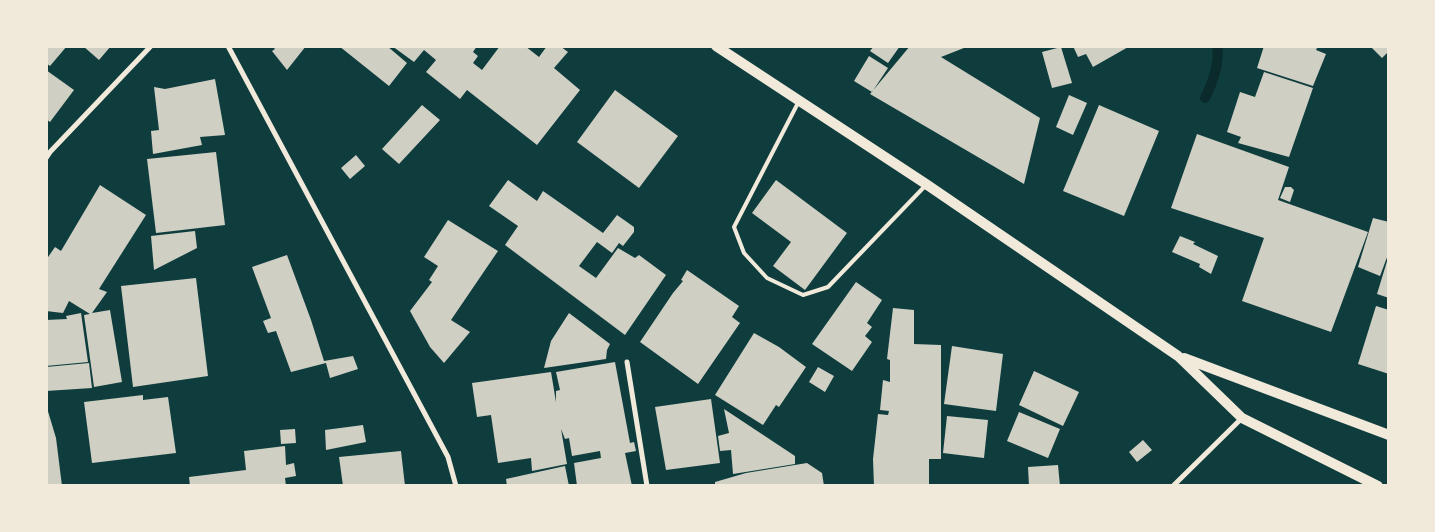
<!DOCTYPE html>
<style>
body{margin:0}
#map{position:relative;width:1435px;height:532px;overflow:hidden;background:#0f3d3e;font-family:"Fira Sans",sans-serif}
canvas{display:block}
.frame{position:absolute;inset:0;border:48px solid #f1e9da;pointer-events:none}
</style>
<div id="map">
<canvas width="1435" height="532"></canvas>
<div class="frame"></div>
</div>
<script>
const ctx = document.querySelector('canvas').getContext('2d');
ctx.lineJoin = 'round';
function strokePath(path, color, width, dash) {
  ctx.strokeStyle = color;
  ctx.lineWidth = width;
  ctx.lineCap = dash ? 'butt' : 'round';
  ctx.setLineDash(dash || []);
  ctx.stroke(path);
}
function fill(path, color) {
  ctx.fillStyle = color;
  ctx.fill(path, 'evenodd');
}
const stream = new Path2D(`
 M1205,98c8,-16 15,-34 12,-52`);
const building = new Path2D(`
 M46,46h21l-17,20 -4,-3z
 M83,46h28l-12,14z
 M272,46h34l-19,24 -15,-19 3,-2z
 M339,46h48l20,17 -18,23z
 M392,46h85l-4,6 5,4 -5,7 9,7 18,-24h25l14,11 8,-11h13l8,6 -14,16 26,22 -43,55 -70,-55 -7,9 -34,-27 10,-12 -12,-10 -10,12z
 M874,46h26l-12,17 -18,-12z
 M910,46h59l-28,11 99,61 -16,66 -154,-90z
 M1073,46h57l-37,21 -7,-13 -8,3z
 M1264,46h54l-2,4 10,4 -13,32 -56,-18z
 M1370,46h19v5l-7,7z
 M1061,47l11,36 -20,5 -10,-36z
 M869,56l19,12 -16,24 -18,-11z
 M46,70l28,20 -24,32 -4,-3z
 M1264,72l49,16 -24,69 -51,-14 3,-6 -14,-5 13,-40 15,5z
 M215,79l10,56 -25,2 2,8 -49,9 -2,-23 8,-1 -5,-43 11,2z
 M615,90l63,46 -39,52 -62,-46z
 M1069,95l18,8 -14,32 -17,-8z
 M422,105l18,15 -41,44 -17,-15z
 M1099,105l60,26 -35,85 -61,-25z
 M1197,134l92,33 -11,33 90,32 -37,100 -89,-31 22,-63 -93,-30z
 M216,152l9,73 -69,8 -9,-74z
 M356,155l9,11 -15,13 -9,-11z
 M508,180l29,21 6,-10 60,42 14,-18 17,12v5l-11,14 -4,-3 -7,10 -15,-11 -18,24 17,12 22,-30 17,10 4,-3 27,20 -41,60 -120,-90 13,-19 -29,-20z
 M776,180l71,53 -42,57 -32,-24 18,-24 -39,-29z
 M100,185l46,30 -47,74 8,3 -15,21 18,-3 12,72 -28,5 -10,-72 6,-1 -21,-13 -6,12 -17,-2v-51l9,-13 6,4z
 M1285,187h6l3,3 -4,12 -10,-4z
 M1373,218l16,4v30l-9,24 -22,-9z
 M448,220l50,31 -47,69 19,12 -26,31 -14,-16 -20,-36 22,-29 -3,-2 9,-14 -14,-9z
 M195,231l2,17 -43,22 -3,-34z
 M1180,236l15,6 -2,2 25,12 -7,18 -12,-7 1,-3 -28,-12z
 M287,255l24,65 13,41 29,-5 5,13 -28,9 -4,-15 -35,9 -15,-41 -8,2 -5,-12 8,-3 -19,-51z
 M1388,258h1v40l-12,-4z
 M687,270l52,36 -7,11 8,6 -42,61 -58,-42 33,-49 10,-12 -2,-1z
 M196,278l12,98 -75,11 -12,-101z
 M856,282l26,18 -15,23 5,4 -7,9 7,6 -20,29 -40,-27z
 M1376,306l13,4v64l-31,-10z
 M893,308l21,2v34l27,1v114h-12v27h-55l-1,-27 5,-45 10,1 1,-4 -9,-1 3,-30 7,2v-22l-3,-1z
 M81,313l7,49 -42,4v-46l21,-1 -1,-3z
 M569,313l41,31 -3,6 -1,9 -62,9 7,-27z
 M754,333l25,14 27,20 -27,40 -3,-2 -13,20 -48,-30z
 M952,346l51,8 -7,57 -52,-7z
 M615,362l15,81 4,-1 2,9 -11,2 7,33h-55l-3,-23 27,-5 -1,-7 -28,5 -3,-18 -4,1 -4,-10 6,35 -35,7 -1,-13 -33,5 -7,-48 -14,2 -5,-34 79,-11 5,30v-11l4,-1 -4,-18z
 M89,363l3,25 -46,3v-24z
 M818,367l16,9 -9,16 -16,-10z
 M1034,371l45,21 -16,34 -44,-21z
 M143,395v5l25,-3 8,56 -84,10 -8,-61z
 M711,399l9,64 -54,7 -11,-63z
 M47,408l9,30 6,48h-16z
 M724,409l71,47v8l-62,10 -2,-24 -11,1 -2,-15 11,-3z
 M1019,412l41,17 -12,29 -41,-17z
 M947,416l41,4 -4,38 -41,-5z
 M363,425l3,17 -40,8 -1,-20z
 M295,429l1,14 -15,1 -1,-14z
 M1143,440l9,10 -15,12 -8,-10z
 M285,446l1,19 8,-2 2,13 -11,2 1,8h-96l-1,-9 57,-7 -2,-19z
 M401,451l4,35h-62l-4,-29z
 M807,463l15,10 2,13h-109v-4l31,-9z
 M1058,465l2,21h-31l-1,-19z
 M565,466l4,20h-62l-1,-7z`);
const service = new Path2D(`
 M799,101l-65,126 10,26 23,25 36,17 25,-8 98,-102`);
const minor = new Path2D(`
 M228,46l220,411 8,29
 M46,158l4,-6 101,-106
 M627,362l20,124
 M1173,486l69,-68`);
const secondary = new Path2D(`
 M716,46l210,138 252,172 64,62 136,68
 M1184,358l205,77`);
strokePath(stream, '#0a2a2b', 10);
fill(building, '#cfcfc3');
strokePath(service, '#f1e9da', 4);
strokePath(minor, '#f1e9da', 5);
strokePath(secondary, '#f1e9da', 10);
</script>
